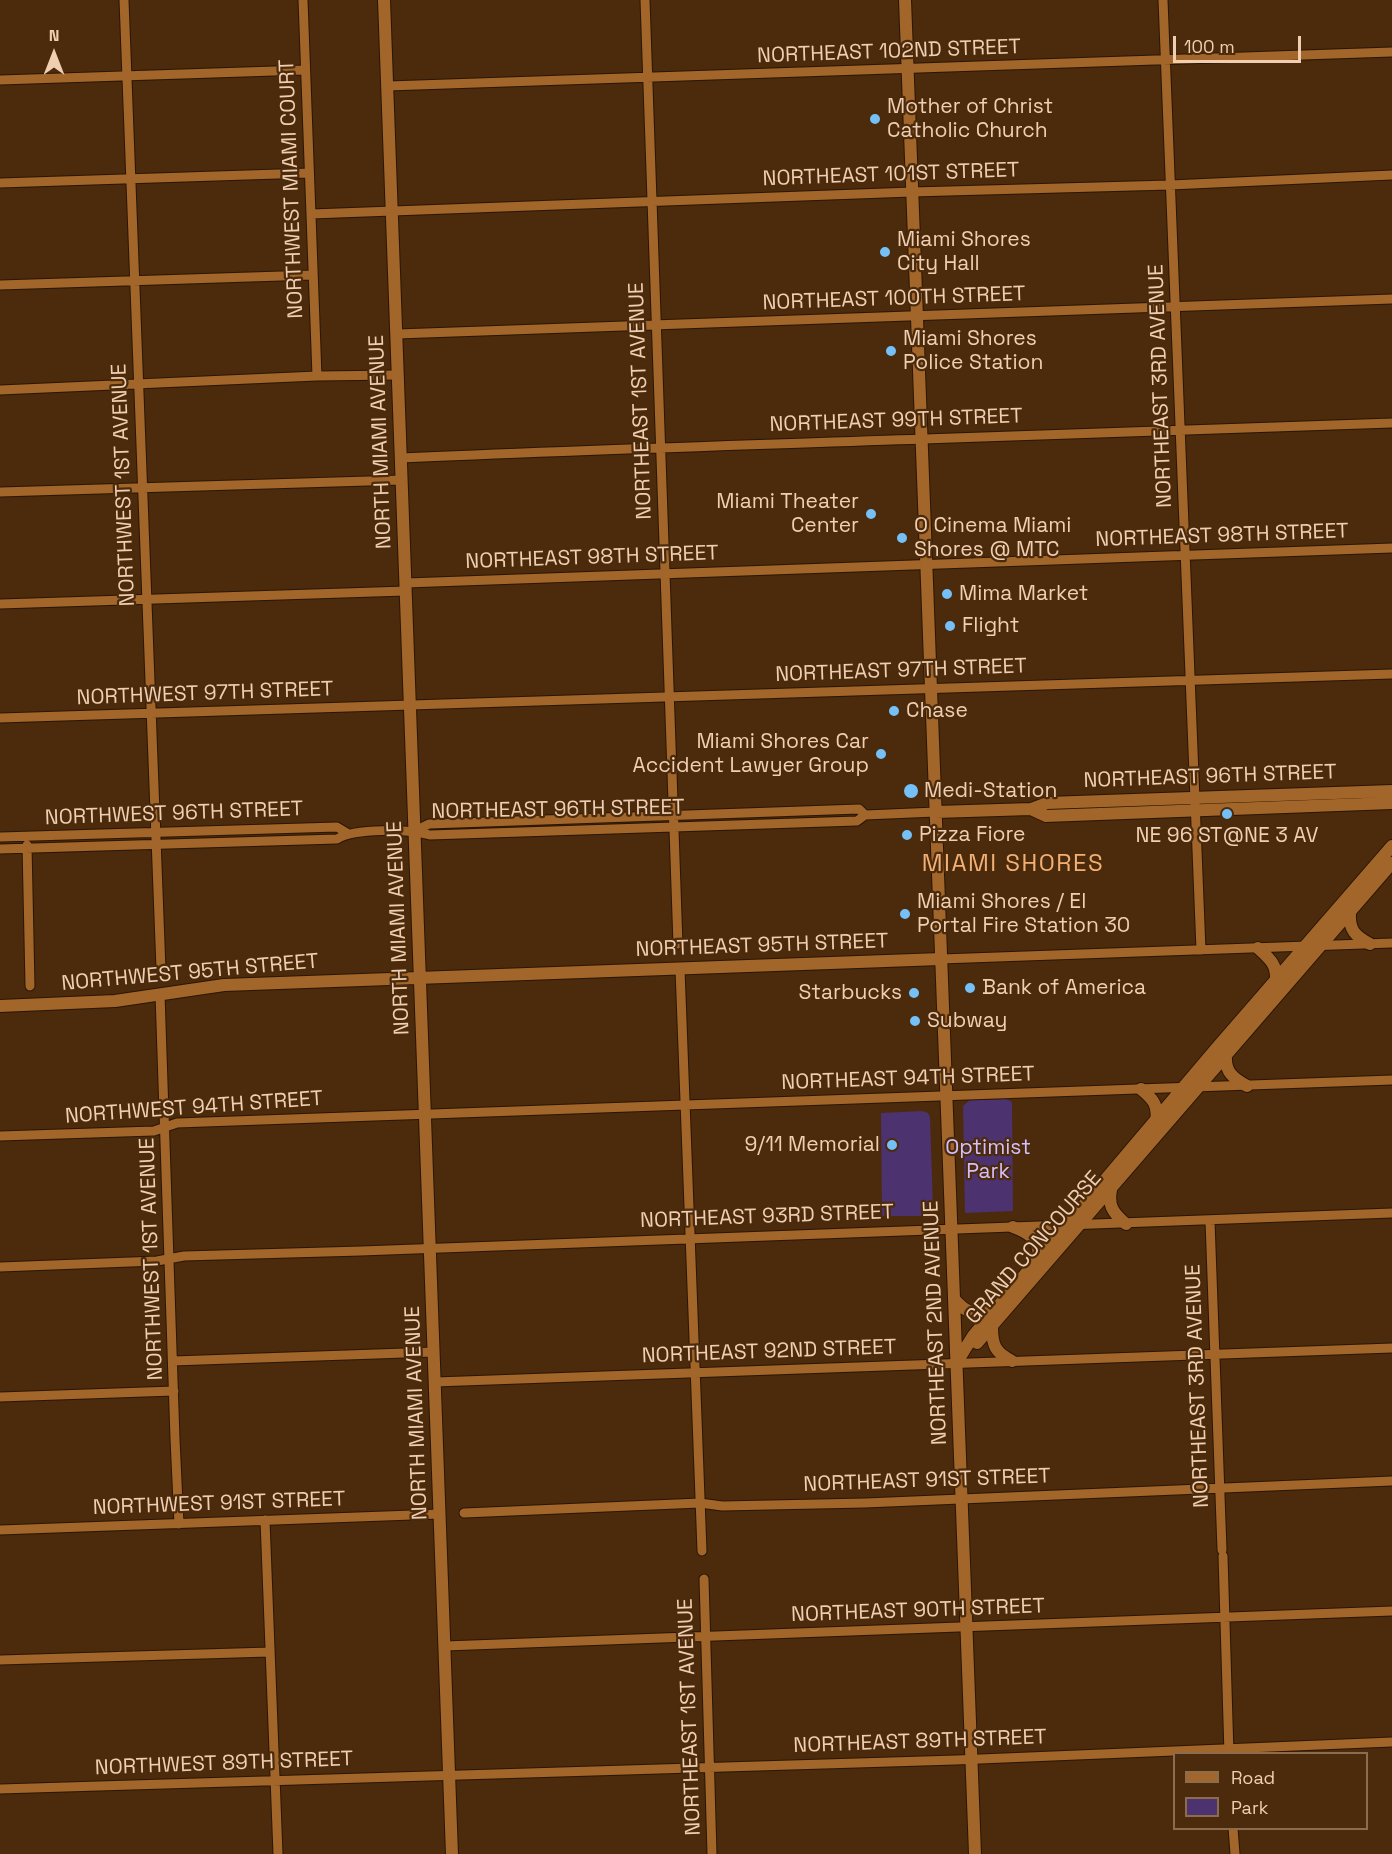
<!DOCTYPE html>
<style>
body{margin:0}
#map{position:relative;width:1392px;height:1854px;overflow:hidden;background:#4b2b0b;font-family:"Space Grotesk",sans-serif}
canvas{display:block}
.legend{position:absolute;left:1173px;top:1752px;width:195px;height:78px;box-sizing:border-box;background:#4b2b0b;border:2px solid #8d6c4e;margin:0;padding:8px 10px;list-style:none;font-size:18px;color:#f0ceb2}
.legend li{display:flex;align-items:center;gap:12px;height:30px}
.legend b{width:30px;border:2px solid #8d6c4e}
.north{position:absolute;left:24px;top:24px;width:60px;height:60px;-webkit-text-stroke:4px #4b2b0b;paint-order:stroke;rotate:0deg;font-size:16px;font-weight:700;line-height:24px;text-align:center;color:#f0ceb2}
.north::after{content:'';display:block;margin:auto;width:21px;height:27px;background:#f0ceb2;clip-path:polygon(50% 0,100% 100%,50% 72%,0 100%)}
.scale{position:absolute;left:1173px;top:36px;width:128px;height:27px;box-sizing:border-box;border:3px solid #f0ceb2;border-top:0;padding-left:8px;font-size:18px;line-height:21px;white-space:nowrap;color:#f0ceb2;-webkit-text-stroke:4px #4b2b0b;paint-order:stroke}
</style>
<div id="map">
<canvas width="1392" height="1854"></canvas>
<ul class="legend">
<li><b style="height:8px;background:#a2652a"></b>Road</li>
<li><b style="height:16px;background:#4d3270"></b>Park</li>
</ul>
<div class="north">N</div>
<div class="scale">100 m</div>
</div>
<script>
const ctx = document.querySelector('canvas').getContext('2d');
ctx.lineJoin = 'round';
function fill(path, color) {
  ctx.fillStyle = color;
  ctx.fill(path, 'evenodd');
}
function strokePath(path, color, width, dash) {
  ctx.strokeStyle = color;
  ctx.lineWidth = width;
  ctx.lineCap = dash ? 'butt' : 'round';
  ctx.setLineDash(dash || []);
  ctx.stroke(path);
}
function write(font, color, halo, rows, align = 'center') {
  ctx.font = font + ' "Space Grotesk",sans-serif';
  ctx.lineWidth = 4.5;
  ctx.setLineDash([]);
  ctx.textBaseline = 'middle';
  ctx.strokeStyle = halo;
  ctx.fillStyle = color;
  for (const [text, x, y, turn = 0] of rows) {
    ctx.save();
    ctx.translate(x, y);
    ctx.rotate((+turn || 0) * Math.PI / 180);
    ctx.textAlign = isNaN(turn) ? turn : align;
    if (halo) ctx.strokeText(text, 0, 0);
    ctx.fillText(text, 0, 0);
    ctx.restore();
  }
}
const green = new Path2D(`
 M1006,1099l6,3 1,109 -48,2 -2,-107 7,-6z
 M922,1111l6,2 2,4 3,91 -6,8h-45l-1,-103z`);
const street = new Path2D(`
 M124,0l37,969
 M303,0l14,376
 M645,0l33,944
 M1163,0l38,950
 M0,80l305,-10
 M388,86l1004,-34
 M0,183l309,-10
 M311,214l601,-22 258,-7 222,-10
 M0,285l313,-10
 M397,334l995,-35
 M0,390l317,-14 81,-1
 M401,458c174,-8 349,-13 523,-19 156,-6 312,-12 468,-16
 M0,492l402,-12
 M406,583l986,-35
 M0,604l406,-13
 M0,718l1392,-44
 M415,831l14,-7 430,-15 6,6
 M0,837l337,-10 10,6
 M27,845l3,141
 M0,849l337,-10c18,-11 72,-10 93,-4l427,-14 8,-6 71,-3
 M941,959l451,-16
 M680,969l22,582
 M160,994l15,445 4,85
 M0,1136l154,-5 23,-8 1215,-43
 M1210,1221l12,329
 M0,1267l157,-6 27,-5 177,-5 1031,-38
 M173,1361l261,-9
 M435,1382l957,-34
 M0,1397l174,-6
 M464,1513l236,-10 22,3 143,-3 527,-22
 M265,1520l13,334
 M0,1530l440,-16
 M1223,1556l6,198
 M704,1579l8,275
 M445,1646c315,-13 631,-22 947,-35
 M0,1660l270,-8
 M0,1789l956,-29 436,-18
 M1233,1828l2,26`);
const secondary = new Path2D(`
 M384,0l68,1854
 M905,0l70,1854
 M1031,809l15,7 346,-13
 M936,812l95,-3 16,-6 345,-12
 M1350,913c-1,17 5,23 20,31
 M1258,948c11,10 19,16 18,32
 M0,1006l115,-5 109,-16 717,-26
 M1226,1056c-1,16 7,22 21,30
 M1141,1089c11,9 18,16 15,32
 M1111,1190c-3,16 2,23 15,34
 M1013,1227c16,6 26,12 26,31
 M954,1299c12,14 24,19 41,10
 M992,1327c0,19 4,26 20,34
 M977,1343l415,-480
 M957,1362l16,-26 242,-286 177,-204`);
const markers = [
 [875,119,6,"#75c0f6"],
 [885,252,6,"#75c0f6"],
 [891,351,6,"#75c0f6"],
 [871,514,6,"#75c0f6"],
 [902,538,6,"#75c0f6"],
 [947,594,6,"#75c0f6"],
 [950,626,6,"#75c0f6"],
 [894,711,6,"#75c0f6"],
 [881,754,6,"#75c0f6"],
 [911,791,8,"#75c0f6"],
 [1227,814,6,"#75c0f6"],
 [907,835,6,"#75c0f6"],
 [905,914,6,"#75c0f6"],
 [970,988,6,"#75c0f6"],
 [914,993,6,"#75c0f6"],
 [915,1021,6,"#75c0f6"],
 [892,1145,6,"#75c0f6"]
];
const streetNames = [
 ["NORTHEAST 102ND STREET",889,52,-2],
 ["NORTHEAST 101ST STREET",891,175,-2],
 ["NORTHWEST MIAMI COURT",292,189,-92],
 ["NORTHEAST 100TH STREET",894,299,-2],
 ["NORTHEAST 3RD AVENUE",1161,386,-92],
 ["NORTHEAST 1ST AVENUE",641,401,-92],
 ["NORTHEAST 99TH STREET",896,421,-2],
 ["NORTH MIAMI AVENUE",381,442,-92],
 ["NORTHWEST 1ST AVENUE",124,485,-92],
 ["NORTHEAST 98TH STREET",1222,536,-2],
 ["NORTHEAST 98TH STREET",592,558,-2],
 ["NORTHEAST 97TH STREET",901,671,-2],
 ["NORTHWEST 97TH STREET",205,694,-2],
 ["NORTHEAST 96TH STREET",1210,777,-2],
 ["NORTHEAST 96TH STREET",558,810,-1],
 ["NORTHWEST 96TH STREET",174,814,-2],
 ["NORTH MIAMI AVENUE",399,928,-92],
 ["NORTHEAST 95TH STREET",762,946,-2],
 ["NORTHWEST 95TH STREET",190,973,-5],
 ["NORTHEAST 94TH STREET",908,1079,-2],
 ["NORTHWEST 94TH STREET",194,1108,-4],
 ["NORTHEAST 93RD STREET",767,1217,-2],
 ["GRAND CONCOURSE",1034,1248,-49],
 ["NORTHWEST 1ST AVENUE",152,1259,-92],
 ["NORTHEAST 2ND AVENUE",936,1323,-92],
 ["NORTHEAST 92ND STREET",769,1352,-2],
 ["NORTHEAST 3RD AVENUE",1198,1386,-92],
 ["NORTH MIAMI AVENUE",417,1413,-92],
 ["NORTHEAST 91ST STREET",927,1481,-2],
 ["NORTHWEST 91ST STREET",219,1504,-2],
 ["NORTHEAST 90TH STREET",918,1611,-2],
 ["NORTHEAST 1ST AVENUE",690,1717,-92],
 ["NORTHEAST 89TH STREET",920,1742,-2],
 ["NORTHWEST 89TH STREET",224,1764,-2]
];
const poiNames = [
 ["Mother of Christ",887,107],
 ["Catholic Church",887,131],
 ["Miami Shores",897,240],
 ["City Hall",897,264],
 ["Miami Shores",903,339],
 ["Police Station",903,363],
 ["Miami Theater",859,502,"right"],
 ["Center",859,526,"right"],
 ["O Cinema Miami",914,526],
 ["Shores @ MTC",914,550],
 ["Mima Market",959,594],
 ["Flight",962,626],
 ["Chase",906,711],
 ["Miami Shores Car",869,742,"right"],
 ["Accident Lawyer Group",869,766,"right"],
 ["Medi-Station",924,791],
 ["Pizza Fiore",919,835],
 ["NE 96 ST@NE 3 AV",1227,836,"center"],
 ["Miami Shores / El",917,902],
 ["Portal Fire Station 30",917,926],
 ["Bank of America",982,988],
 ["Starbucks",902,993,"right"],
 ["Subway",927,1021],
 ["9/11 Memorial",880,1145,"right"]
];
const parkNames = [
 ["Optimist",988,1148],
 ["Park",988,1172]
];
const quarterNames = [
 ["MIAMI SHORES",1013,864]
];
fill(green, '#4d3270');
strokePath(street, '#2a1605', 11);
strokePath(secondary, '#2a1605', 14);
strokePath(street, '#a2652a', 9);
strokePath(secondary, '#a2652a', 12);
for (const [x, y, r, color] of markers) {
  const dot = new Path2D();
  dot.arc(x, y, r, 0, 2 * Math.PI);
  ctx.fillStyle = color;
  ctx.fill(dot);
  strokePath(dot, '#4b2b0b', 2);
}
write('21px', '#f0ceb2', '#4b2b0b', streetNames);
write('21px', '#f0ceb2', '#4b2b0b', poiNames, 'left');
write('21px', '#d5befc', '#4b2b0b', parkNames);
ctx.letterSpacing = '1.5px';
write('24px', '#f2b076', '#4b2b0b', quarterNames);
ctx.letterSpacing = '0px';
</script>
